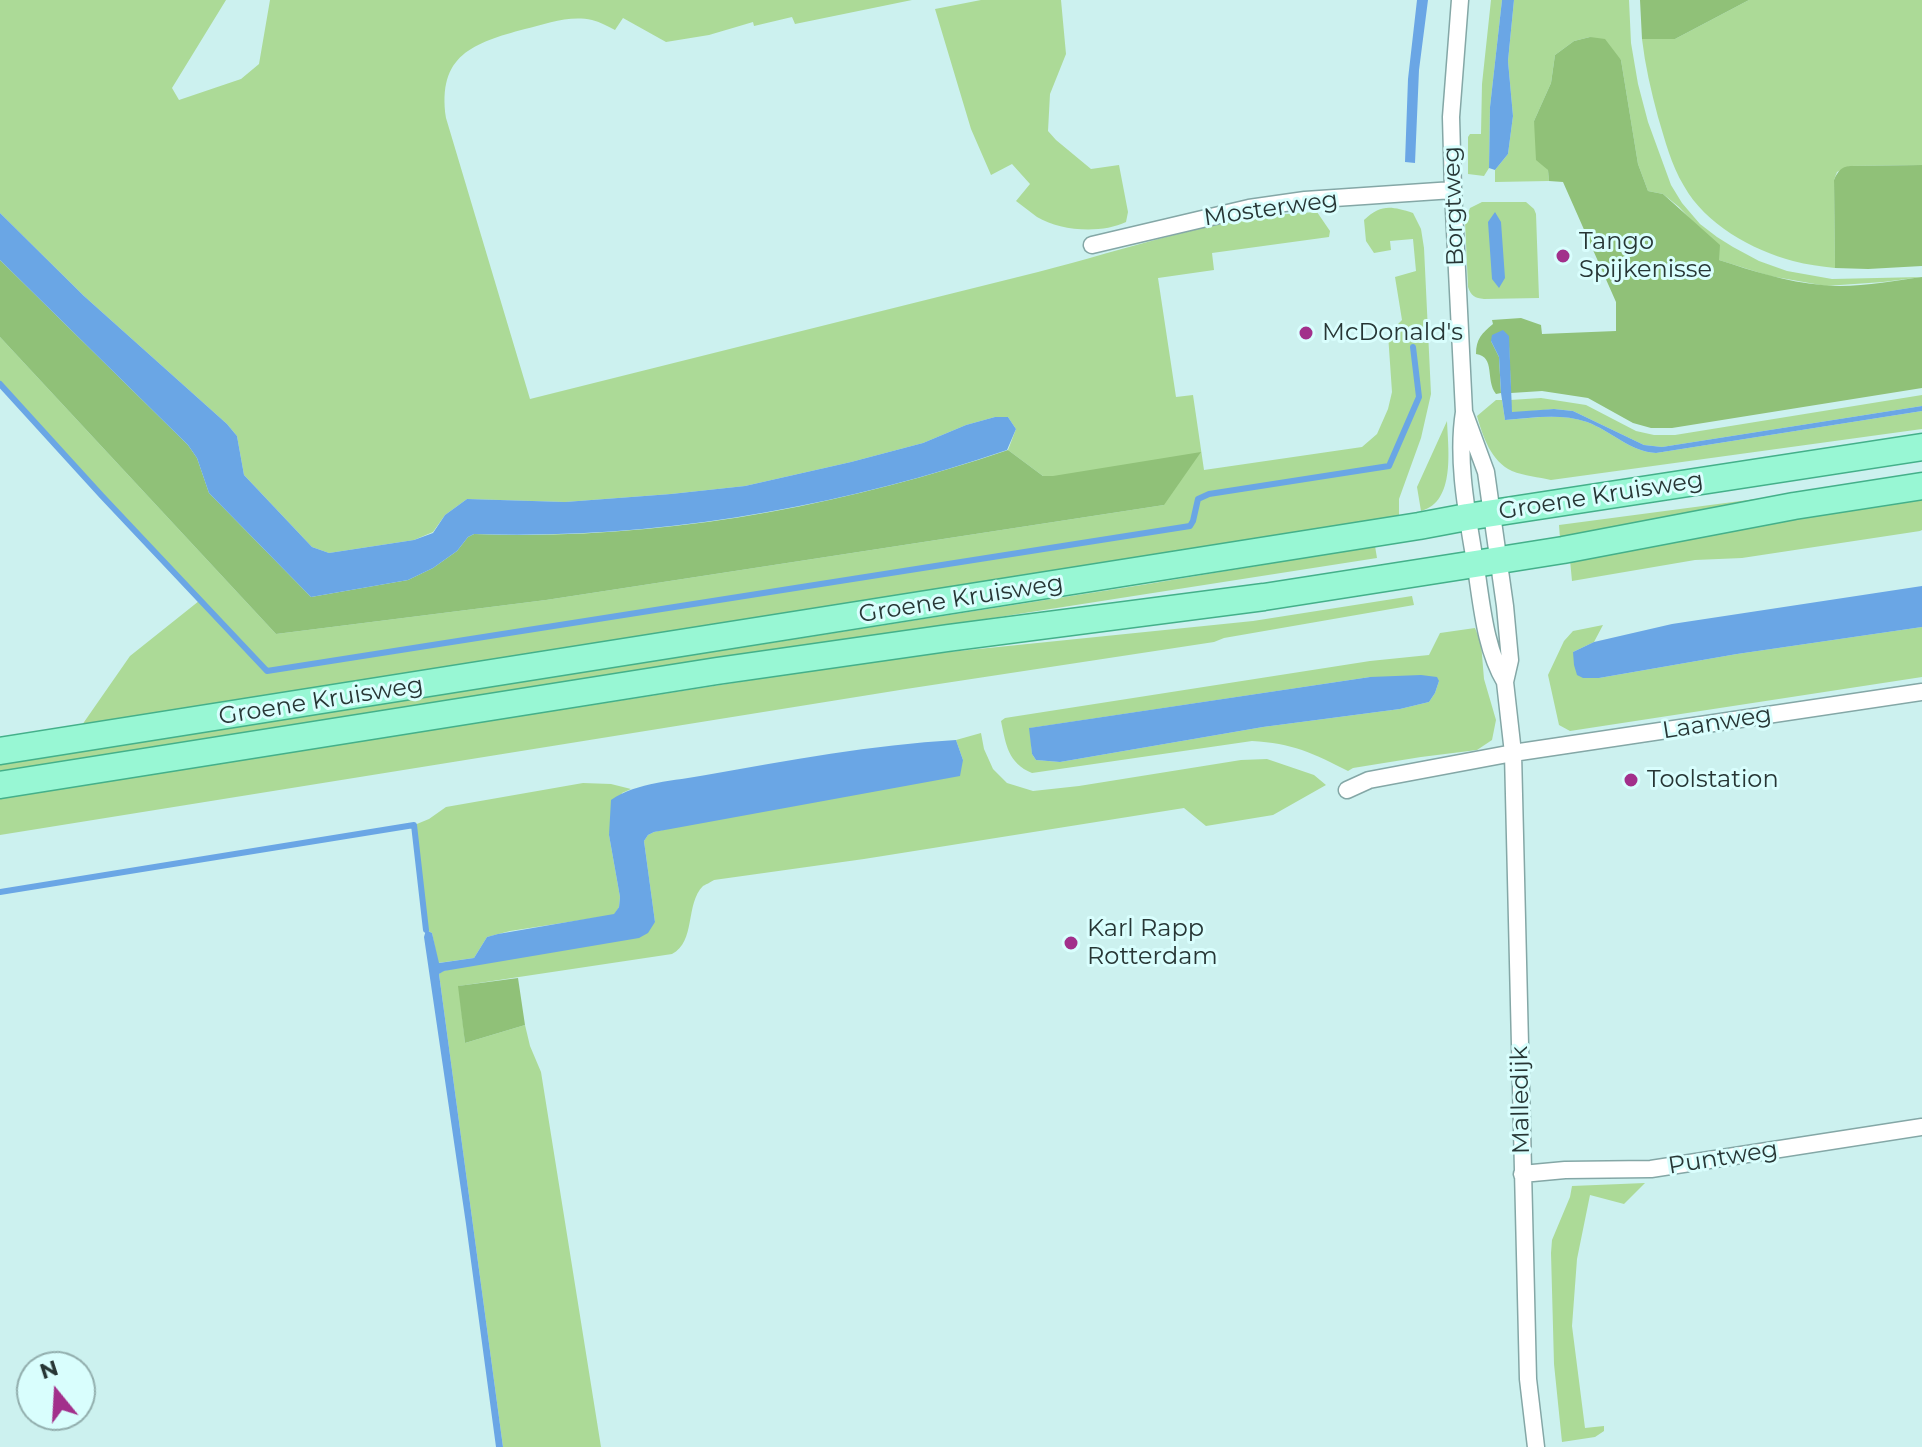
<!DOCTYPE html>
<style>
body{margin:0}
#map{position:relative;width:1922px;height:1447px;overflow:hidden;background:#ccf1ef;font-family:Montserrat,sans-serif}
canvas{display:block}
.north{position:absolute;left:16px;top:1351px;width:80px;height:80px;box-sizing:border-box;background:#d9fefd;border:2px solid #92aead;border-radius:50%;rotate:342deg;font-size:22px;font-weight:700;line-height:32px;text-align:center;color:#273635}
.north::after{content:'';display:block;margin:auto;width:28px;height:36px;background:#a2308b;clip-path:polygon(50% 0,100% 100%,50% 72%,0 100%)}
</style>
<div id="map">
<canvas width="1922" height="1447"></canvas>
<div class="north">N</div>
</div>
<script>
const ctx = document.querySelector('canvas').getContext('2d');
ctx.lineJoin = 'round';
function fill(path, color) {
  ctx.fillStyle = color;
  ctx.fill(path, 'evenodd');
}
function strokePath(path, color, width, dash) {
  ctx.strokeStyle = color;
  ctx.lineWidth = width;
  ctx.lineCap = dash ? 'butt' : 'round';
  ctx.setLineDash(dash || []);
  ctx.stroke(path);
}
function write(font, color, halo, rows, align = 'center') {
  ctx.font = font + ' Montserrat,sans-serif';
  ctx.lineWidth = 6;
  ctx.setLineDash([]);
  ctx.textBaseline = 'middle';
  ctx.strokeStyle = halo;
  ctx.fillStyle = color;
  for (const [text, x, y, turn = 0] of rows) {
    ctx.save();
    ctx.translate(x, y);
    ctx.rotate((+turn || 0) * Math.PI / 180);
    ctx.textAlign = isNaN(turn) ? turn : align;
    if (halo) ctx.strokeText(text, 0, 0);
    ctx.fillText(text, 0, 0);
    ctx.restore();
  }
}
const green = new Path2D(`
 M0,0h226l-54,88 7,12 62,-21 18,-15 11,-64h642l-117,24 -3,-7 -38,9 -1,-4 -44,13 -43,7 -43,-24 -8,12c-8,-4 -15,-8 -23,-10 -23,-5 -46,4 -67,9 -52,14 -88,26 -79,89l84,281c169,-42 338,-85 508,-127 90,-23 185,-57 279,-60l13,19 -1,6 -117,16 2,17 -56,8 18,119 17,-2 11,75 158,-23 15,-13 11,-25 4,-17 -4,-58 14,-14 -7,-43 21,-6 -3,-32 -23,2 1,9 -17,3 -8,-12 -2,-21c17,-16 27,-14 49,-7l8,16 3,19 7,146 -10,44 -22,61v18l-1317,208 48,-69 69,-55 -199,-214v-50l276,297 270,-34 618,-95 -111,-29h-10l-35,-26 8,-21 -8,-12h-13l-29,8 -43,18 -72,19 -106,24 -74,8 -106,8 -98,-3 -22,16 -12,17 -19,8 -85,13 -17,-6 -68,-72 -7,-39 -10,-12 -143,-128 -84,-83z
 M981,0h80l5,54 -16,40 -2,37 8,9 35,29 28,-4 9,47 -2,10c-25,12 -66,9 -89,-5 -7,-5 -14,-11 -21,-16l14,-17 -18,-20 -21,11 -20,-46 -36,-120z
 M1491,0h11l-12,107 -1,61 -5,8 -16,-2v-37l2,-3h11l1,-50z
 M1514,0h115l2,43 7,41 10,38 23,63 11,18 18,21 17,13 16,10 26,14 28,10 45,8 90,-2 -39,5 -57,4 -56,-10 -51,-16 -23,-35 -17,-18 -16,-13 -15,-3 -10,-27 -17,-104 -31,-23 -16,4 -19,14 -4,28 -17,38 14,49 1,11 -54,1v-12l13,-16 5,-38 -5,-55z
 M1749,0h173v165l-72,1 -13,6 -3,8 1,88c-14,-2 -28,-3 -42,-7 -41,-11 -88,-37 -109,-75 -13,-21 -19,-46 -26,-69 -7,-26 -13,-52 -16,-78h33z
 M1482,202h44l8,7 2,5 3,84 -55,1c-9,-1 -13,-3 -16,-12l-3,-66 5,-13z
 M1922,395v11l-260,41 -18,-2 -71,-34 -19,-2 -42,4 -2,-13 31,-2 45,7 50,26 18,4h21z
 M1496,400h6l3,20c28,-2 56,-7 82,2 24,9 44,30 69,31l266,-42v18l-371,51c-12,-3 -27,-4 -39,-9 -21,-10 -29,-34 -35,-55z
 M1447,421c1,27 9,81 -26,90l-4,-24z
 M1801,493l-241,46 -1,-14z
 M1922,497v33l-2,1 -178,27 -47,2 -123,21 -2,-21z
 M1375,546l2,12 -1377,215v-10l1148,-179z
 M1412,596l2,9 -190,33 -10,4 -308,47 -906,146v-38l900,-140 353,-36z
 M1603,625l-9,17 -21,10 26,26 138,-24 185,-27v50l-352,54 -11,-6 -11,-50 16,-34 9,-10z
 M1475,628l6,15 3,36 12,41 -4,20 -15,10 -56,7 -68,11 -5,3c-35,-18 -56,-28 -96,-30l-220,32c-24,-10 -26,-28 -31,-52l4,-3 365,-57 59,-6 11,-22zM1370,677l69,4 -4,12 -6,9 -29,7 -137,18 -203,35 -24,-2 -4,-6 -2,-26z
 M981,733l3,16 9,20 14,14 26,8 46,-5 162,-26 26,-1 47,16 12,10 -53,30 -67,11 -22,-18 -320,51 -150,21c-1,1 -11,6 -11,6 -18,18 -7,56 -31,68l-213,32 6,57 60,-18 5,21 11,26 60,375h-98l-64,-473 4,-3 212,-49 -11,-81 4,-6 6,-3 309,-72 -7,-20z
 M583,783l28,1 20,5 -9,4 -13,42 11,62 -1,10 -5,8 -104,16 -23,6 -13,21 -36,5 -6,-30 -6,-3 -14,-104 17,-7 17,-12z
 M1645,1183l-21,21 -34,-9 -13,64 -5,67 13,102 19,-2v5l-9,6 -33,5 -8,-78 -3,-111 1,-13 18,-43 2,-11z`);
const forest = new Path2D(`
 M1640,0h109l-74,39h-33z
 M1590,37l15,2 16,21 17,104 10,27 15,3 57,51 -1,15c34,11 68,22 103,25 29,4 71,-4 100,-8v111l-250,40h-21l-18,-5 -45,-25 -46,-7 -31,2 -2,-47 -18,-5 8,16 2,36 -5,1c-11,-14 0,-37 -20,-40 0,-15 6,-21 17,-30l-1,-4 29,-2 20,7 1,9 74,-3v-29l-53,-120 -14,-1 -1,-11 -12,-10 -2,-39 17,-38 4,-28 19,-14z
 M1922,165v101l-54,3 -33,-1 -1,-88c4,-9 7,-13 16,-14z
 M0,260l188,185 9,13 12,35 102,104 97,-17 25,-12 24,-17 11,-14 6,-3c181,7 363,-26 534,-84l35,26h10l148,-24 -37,53 -618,95 -270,34 -276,-297z
 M518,978l7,47 -60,18 -7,-57z`);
const water = new Path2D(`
 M1417,0h11l-9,70 -4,93 -10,-1 3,-83z
 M1502,0h12l-6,61 5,55 -5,38 -13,16 -6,-2 1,-61z
 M1495,212l6,10 4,56 -6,10 -7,-9 -4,-57z
 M0,213l84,83 143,128 10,12 7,39 68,72 17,6 85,-13 19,-7 12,-18 22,-16 98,3 106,-8 74,-8 106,-24 72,-19 43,-18 29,-8h13l8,12 -9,21c-170,58 -352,90 -533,84l-6,3 -11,14 -24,17 -25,12 -97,17 -102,-104 -12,-35 -9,-13 -188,-185z
 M1503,330l6,6 3,76 42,-3 19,2 71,34 18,2 260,-41v5l-266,42c-25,-1 -45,-22 -69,-31 -27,-9 -55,-4 -82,-2l-4,-27 -2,-36 -8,-16 1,-6z
 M1922,586v41l-185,27 -138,24h-16l-6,-3 -3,-10 -1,-13 21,-10 78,-18z
 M1421,675l16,2 2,4 -4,12 -6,9 -29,7 -137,18 -203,35 -24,-2 -4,-6 -3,-26 341,-51z
 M956,740l7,20 -3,16 -306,56 -6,3 -4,6 11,81 -7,11 -9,5 -195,33 -5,3 64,473h-7l-30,-223 -42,-287 2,-7 6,3 7,30 35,-5 13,-21 11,-3 116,-20 5,-7 1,-10 -11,-62 2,-35c26,-18 64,-19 95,-25 83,-15 166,-30 250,-35z`);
const stream = new Path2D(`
 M0,384l102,112 165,175 923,-145 3,-5 5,-22 11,-5 180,-28 30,-69 -6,-50
 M0,892l414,-67 12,105`);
const street = new Path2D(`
 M1460,0l-9,117 2,73 11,222c-8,50 4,106 12,156 6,38 9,80 29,114
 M1092,245l157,-37 56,-8 148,-10
 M1464,412l22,60 19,134 5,54 -5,22 8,71 15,626 8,68
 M1347,790l22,-10 144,-27 409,-61
 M1522,1174l43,-4 86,-1 271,-42`);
const primary = new Path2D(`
 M0,751l1419,-225 48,-9 455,-70
 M0,785l717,-114 231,-33 316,-41 211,-33 88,-14 231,-44 128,-20`);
const markers = [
 [1563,256,8,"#a2308b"],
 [1306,333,8,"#a2308b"],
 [1631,780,8,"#a2308b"],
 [1071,943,8,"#a2308b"]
];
const streetNames = [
 ["Borgtweg",1454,206,-92],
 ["Mosterweg",1271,209,-8],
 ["Groene Kruisweg",1601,496,-9],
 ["Groene Kruisweg",961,599,-9],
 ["Groene Kruisweg",321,701,-9],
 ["Laanweg",1717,723,-9],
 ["Malledijk",1521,1100,-91],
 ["Puntweg",1723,1158,-9]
];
const poiNames = [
 ["Tango",1579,242],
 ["Spijkenisse",1579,270],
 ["McDonald's",1322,333],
 ["Toolstation",1647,780],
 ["Karl Rapp",1087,929],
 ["Rotterdam",1087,957]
];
fill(green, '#acda97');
fill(forest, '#90c178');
fill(water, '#6aa6e5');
strokePath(stream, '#6aa6e5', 6);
strokePath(street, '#84a7a6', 19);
strokePath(primary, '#44b08a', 29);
strokePath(street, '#fff', 16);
strokePath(primary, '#98f7d4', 26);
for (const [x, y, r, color] of markers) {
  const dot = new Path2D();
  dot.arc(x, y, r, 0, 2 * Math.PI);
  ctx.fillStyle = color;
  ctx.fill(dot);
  strokePath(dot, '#d9fefd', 3);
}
write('24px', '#273635', '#d9fefd', streetNames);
write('24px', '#273635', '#d9fefd', poiNames, 'left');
</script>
